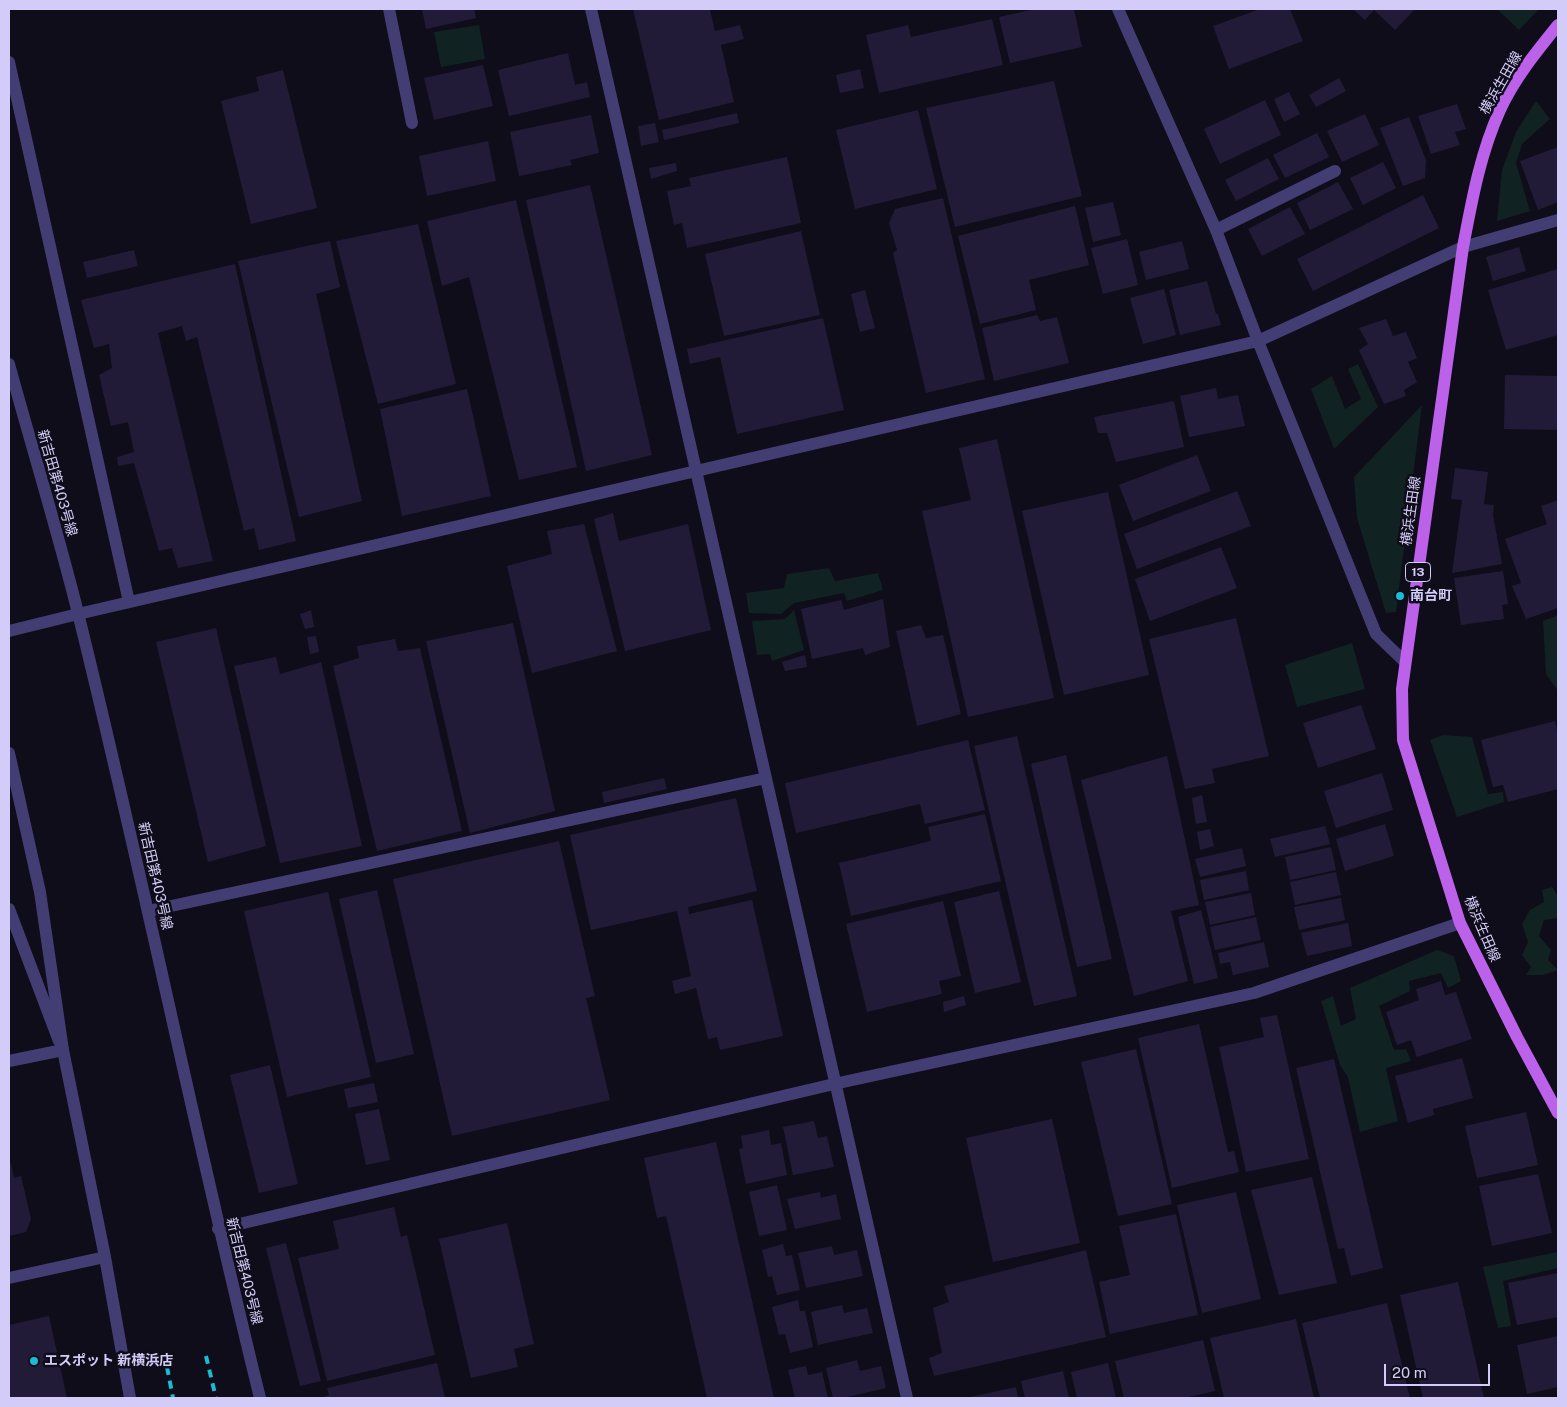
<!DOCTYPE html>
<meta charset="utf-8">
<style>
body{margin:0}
#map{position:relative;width:1567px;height:1407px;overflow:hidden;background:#0f0d19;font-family:"Public Sans",sans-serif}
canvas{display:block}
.frame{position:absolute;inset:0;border:10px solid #d3ccf8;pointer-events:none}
.scale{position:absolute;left:1384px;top:1364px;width:106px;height:22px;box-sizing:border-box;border:2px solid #d3ccf8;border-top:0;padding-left:6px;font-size:15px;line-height:18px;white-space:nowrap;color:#d3ccf8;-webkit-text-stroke:4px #0f0d19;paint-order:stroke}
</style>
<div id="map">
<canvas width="1567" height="1407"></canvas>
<div class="frame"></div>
<div class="scale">20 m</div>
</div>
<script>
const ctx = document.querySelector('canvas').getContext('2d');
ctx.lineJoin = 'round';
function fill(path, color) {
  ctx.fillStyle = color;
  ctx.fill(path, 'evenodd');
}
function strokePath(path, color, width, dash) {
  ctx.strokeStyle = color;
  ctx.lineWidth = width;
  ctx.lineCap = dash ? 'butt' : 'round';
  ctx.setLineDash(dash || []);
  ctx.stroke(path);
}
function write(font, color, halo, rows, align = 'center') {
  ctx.font = font + ' "Public Sans","Noto Sans JP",sans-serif';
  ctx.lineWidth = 5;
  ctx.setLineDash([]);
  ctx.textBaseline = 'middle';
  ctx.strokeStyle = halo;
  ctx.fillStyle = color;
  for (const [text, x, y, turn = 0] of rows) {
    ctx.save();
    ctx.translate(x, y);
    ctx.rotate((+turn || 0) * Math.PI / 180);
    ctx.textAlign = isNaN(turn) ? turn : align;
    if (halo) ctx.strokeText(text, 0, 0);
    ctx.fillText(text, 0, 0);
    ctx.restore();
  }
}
const green = new Path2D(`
 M1497,9h42l-20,21z
 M479,25l6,34 -44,8 -7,-35z
 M1536,101l14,18 -28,25 -6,19 14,48 -33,10 5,-51 14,-38z
 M1358,364l20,43 -44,42 -23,-60 21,-13 13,33 16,-10 -13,-30z
 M1422,405l-26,207 -10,1 -29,-95 -3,-41z
 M829,568l6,13 43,-8 5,17 -36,11 -3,-8 -50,10 -13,11 -32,-1 -3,-20 38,-5 3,-14z
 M794,610l10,40 -32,11 -2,-7 -13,1 -5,-34 33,-2z
 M1558,615v76l-12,-17 -3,-53z
 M1352,643l13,46 -68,18 -12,-42z
 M1443,735l29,2 16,57 15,-2 1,10 -47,15 -27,-77z
 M1552,887l6,9v22l-14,2 -5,16 12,14 -3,10 10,10 -15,5h-17l5,-8 -9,-12 6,-13 -6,-18 8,-14 14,-8 -2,-12z
 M1437,950l17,6 7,25 -13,7 -7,-15 -32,8 1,10 -31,15 15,44 12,-1 5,12 -25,7 12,53 -38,11 -12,-55 -8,-12 -19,-64 12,-5 8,30 15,-7 -6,-31z
 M1558,1252v16l-55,13 8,45 -13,2 -15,-61z`);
const building = new Path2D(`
 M422,9h52l2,9 -50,11z
 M633,9h81l-4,1 5,21 25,-6 4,14 -23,6 13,57 -75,18z
 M1035,9h39l8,38 -72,16 -11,-46z
 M1260,9h30l13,32 -74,28 -16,-43z
 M1353,9h62l-20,21 -21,-20 -9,10z
 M992,19l11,46 -124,28 -13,-58 42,-10 3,12z
 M568,53l7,32 12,-3 3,15 -81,19 -11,-46z
 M483,65l10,41 -59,14 -10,-42z
 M860,69l4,19 -24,5 -4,-18z
 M283,70l34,138 -66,16 -30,-123 38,-10 -3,-14z
 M1339,78l7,13 -30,16 -7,-12z
 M1054,81l28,115 -127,31 -29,-119z
 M1289,92l11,22 -16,8 -10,-23z
 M1265,100l16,35 -61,29 -16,-35z
 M1457,104l9,25 -11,3 5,13 -29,9 -13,-38z
 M918,110l19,79 -82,20 -19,-79z
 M737,113l2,10 -75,17 -2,-10z
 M1365,114l14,31 -37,17 -15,-31z
 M591,115l8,38 -29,7 2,5 -53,11 -9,-44z
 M1409,117l17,43 -1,18 -22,8 -23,-58z
 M655,123l4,19 -18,4 -3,-20z
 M1317,133l12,24 -44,21 -12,-23z
 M488,141l8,40 -69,15 -8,-40z
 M1558,147v55l-20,8 -18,-49z
 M787,157l14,66 -114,25 -5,-25 -8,2 -7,-34 24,-5 -2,-8z
 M1268,158l11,21 -43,22 -11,-21z
 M1383,162l13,26 -33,17 -13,-27z
 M676,163l1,8 -26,8 -2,-11z
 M1338,182l15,27 -43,21 -13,-27z
 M590,185l62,270 -66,16 -60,-271z
 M1423,195l16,33 -126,63 -16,-32z
 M943,198l42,181 -59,14 -33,-140 4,-3 -8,-27 6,-14z
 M516,200l61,267 -58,13 -50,-203 -27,9 -15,-65z
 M1113,202l8,33 -28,7 -8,-34z
 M1075,206l14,59 -60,15 7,30 -56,14 -22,-88z
 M1290,207l15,27 -43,22 -14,-27z
 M418,224l38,160 -78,20 -42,-163z
 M801,231l19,84 -96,21 -19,-82z
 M1127,239l11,46 -35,9 -12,-46z
 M330,241l10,46 -24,7 46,207 -63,16 -61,-256z
 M1182,241l7,28 -43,11 -7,-28z
 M1519,247l7,24 -33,10 -7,-24z
 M134,250l4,16 -51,12 -4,-16z
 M235,264l61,277 -37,9 -5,-22 -10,3 -47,-194 -11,4 -4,-15 -24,7 55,228 -35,7 -6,-20 -13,3 -25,-88 -16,3 -1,-9 17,-5 -6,-30 -17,4 -12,-51 13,-7 -3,-24 -15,4 -13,-48z
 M1558,269v66l-52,15 -18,-60z
 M1207,281l9,33h2l3,11 -41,10 -11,-45z
 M1164,289l12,46 -33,9 -13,-46z
 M865,290l10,38 -15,4 -9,-38z
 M1037,315l3,6 17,-4 12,46 -75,18 -12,-53z
 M823,318l21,92 -107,24 -17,-77 -30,7 -3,-15z
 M1386,319l7,17 13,-4 11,26 -9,4 9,20 -13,8 2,6 -22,8 -25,-54 9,-6 -9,-16z
 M1505,375l53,1v54l-54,-1z
 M1216,388l2,11 20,-4 7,31 -56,11 -9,-41z
 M467,389l24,107 -89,20 -22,-107z
 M1174,401l10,46 -68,15 -9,-29h-9l-4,-16z
 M997,439l57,259 -86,19 -46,-206 49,-11 -12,-52z
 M1197,455l14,36 -78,30 -14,-36z
 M1455,468l33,4 -4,32 10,1 -1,10 9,49 -50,9 10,-73 -11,-1z
 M1237,491l14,35 -114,43 -13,-35z
 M1108,492l41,183 -85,20 -42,-184z
 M1558,500v108l-32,11 -14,-33 9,-3 -16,-44 42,-15 -6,-18z
 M613,513l6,28 69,-17 23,106 -86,21 -31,-132z
 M584,524l33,127 -85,22 -25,-107 45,-12 -5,-23z
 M1221,547l16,41 -87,33 -15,-42z
 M1503,571l5,33 -6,1 2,14 -43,6 -7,-47z
 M883,599l7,48 -25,8 -2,-7 -51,11 -11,-50 40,-9 3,10z
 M311,610l3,17 -9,2 -5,-15z
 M1236,618l33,138 -57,13 3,14 -30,6 -36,-150z
 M513,623l42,188 -85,22 -44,-192z
 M921,625l5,13 17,-3 18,79 -44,12 -21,-95z
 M216,628l50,218 -58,16 -52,-220z
 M316,636l3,16 -9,2 -3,-17z
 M395,639l3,12 22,-3 42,183 -85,20 -44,-185 26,-8 -2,-12z
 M805,655l2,12 -22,4 -3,-9z
 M276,657l4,17 41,-12 41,184 -82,17 -46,-197z
 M1361,705l15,44 -58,19 -15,-45z
 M1555,721l3,15v53l-50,13 -5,-17 -10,2 -12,-47z
 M1017,736l60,260 -43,10 -60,-260z
 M968,740l17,70 -60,14 -5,-20 -124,29 -11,-50z
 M1066,755l46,204 -35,8 -46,-203z
 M1167,756l32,149 -28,6 17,70 -54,15 -53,-216z
 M1382,773l11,37 -57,18 -12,-37z
 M664,778l3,11 -63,14 -2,-11z
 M1202,795l5,27 -11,2 -4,-26z
 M736,798l21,93 -69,16 1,7 63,-14 31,136 -63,14 -3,-13 -9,2 -12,-51 -21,6 -3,-13 19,-5 -14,-65 -86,19 -21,-95z
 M985,814l16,67 -150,35 -12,-53 92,-22 -3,-14z
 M1385,824l9,32 -49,15 -9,-32z
 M1325,826l5,18 -55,13 -5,-18z
 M1210,829l4,17 -14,4 -3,-18z
 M559,841l36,155 -9,2 24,102 -158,36 -59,-257z
 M1331,847l5,23 -46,10 -5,-23z
 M1242,848l4,18 -46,11 -5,-18z
 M1246,871l3,19 -45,10 -4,-20z
 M1336,872l5,23 -46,10 -5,-23z
 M377,890l37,164 -38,9 -37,-164z
 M999,891l22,91 -46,11 -21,-91z
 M328,892l43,185 -84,20 -43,-186z
 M1251,893l4,22 -45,10 -5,-23z
 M1341,898l4,22 -46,10 -5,-23z
 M943,901l18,75 -22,5 3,13 -75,18 -21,-88z
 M1201,910l17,68 -24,6 -16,-67z
 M1256,917l5,23 -46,10 -5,-23z
 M1348,923l4,23 -45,10 -6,-23z
 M1264,942l5,25 -36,8 -3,-13 -10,2 -2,-11z
 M1441,981l4,14 11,-3 16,47 -55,18 -6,-17 -14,5 -11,-33 33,-12 -3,-11z
 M964,996l2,9 -22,7 -1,-10z
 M1277,1015l32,144 -63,13 -27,-125 45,-10 -4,-19z
 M1199,1024l29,128 6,-1 5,21 -67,16 -34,-150z
 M1136,1049l36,155 -54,12 -37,-154z
 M1462,1058l11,40 -40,11 1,6 -26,8 -13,-47z
 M1334,1059l49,209 -32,8 -7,-28 -6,1 -42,-181z
 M270,1065l28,119 -39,9 -29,-118z
 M374,1083l4,19 -30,6 -4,-19z
 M379,1109l11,51 -24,5 -11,-51z
 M1526,1112l12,53 -61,13 -12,-52z
 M1052,1119l28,124 -87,19 -27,-124z
 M814,1121l4,17 9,-2 7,31 -41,8 -10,-48z
 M769,1130l2,15 10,-2 6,32 -41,9 -7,-35 4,-1 -2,-12z
 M716,1142l58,256h-67l-41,-182 -9,2 -13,-60z
 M11,1163l3,15 7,-2 10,43 -5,13 -17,4v-72z
 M1538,1174l14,59 -60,13 -13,-60z
 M1312,1177l25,106 -58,12 -28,-105z
 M777,1185l10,45 -28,6 -10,-44z
 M820,1192l1,6 15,-4 5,25 -46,10 -8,-30z
 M1236,1192l25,107 -59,14 -25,-108z
 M394,1207l7,30 6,-2 28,120 -108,26 -29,-123 41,-9 -6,-28z
 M1176,1214l22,101 -88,19 -11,-52 31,-7 -11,-49z
 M507,1223l27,121 -20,5 4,18 -47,11 -32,-139z
 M286,1243l35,138 -21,5 -34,-138z
 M783,1244l3,12 6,-1 8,35 -23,5 -5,-19 -4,1 -6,-27z
 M832,1246l2,9 23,-5 6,26 -57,12 -8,-35z
 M1086,1250l20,87 -172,39 -5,-18 13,-5 -9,-45 16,-6 -5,-16z
 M1558,1273v44l-41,8 -9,-42z
 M1458,1282l26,116h-61l-23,-103z
 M798,1300l2,11h5l8,36 -23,6 -5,-19 -6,1 -7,-28z
 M1387,1303l23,95h-90l-18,-75z
 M842,1305l2,8 23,-5 6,25 -55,12 -7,-33z
 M49,1316l18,82h-58v-73z
 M1296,1319l18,79h-90l-14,-60z
 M1558,1336v51l-31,7 -10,-49z
 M1203,1340l12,51 -31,7h-60l-9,-37z
 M857,1360l3,11 21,-5 5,22 -43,10h-10l-7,-30z
 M437,1363l8,35h-125l9,-3 -2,-7z
 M1108,1363l8,35h-39l-6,-26z
 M806,1366l2,9 14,-3 6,26h-33l-7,-28z
 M1063,1371l6,27h-44l-4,-17z
 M1016,1387l2,11h-48v-1z`);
const service = new Path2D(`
 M389,9l23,114
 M1216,230l119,-59
 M9,1061l54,-11`);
const minor = new Path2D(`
 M591,9l316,1389
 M1118,9l98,221 42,111 118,293 29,28
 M9,62l120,540
 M78,614l1180,-273 205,-94 95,-27
 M9,909l50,132
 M148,911l618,-133
 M218,1229l616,-145 420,-91 206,-70`);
const tertiary = new Path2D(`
 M9,364c23,84 49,168 70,253 64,259 117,522 181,781
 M9,631l69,-17
 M9,753l31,139 23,158 42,207 25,141
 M9,1278l96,-21`);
const primary = new Path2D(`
 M1558,25c-21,26 -44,54 -58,85 -20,44 -28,90 -37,137l-61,442 1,51 57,183 57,114 41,76`);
const rail = new Path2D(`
 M206,1356l10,42
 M167,1367l6,31`);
const markers = [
 [1400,596,5,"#1cbad4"],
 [34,1361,5,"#1cbad4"]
];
const shields = [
 [1418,572,25]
];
const shieldNames = [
 ["13",1418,572]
];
const streetNames = [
 ["横浜生田線",1501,83,-60],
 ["新吉田第403号線",57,483,74],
 ["横浜生田線",1411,511,-82],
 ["新吉田第403号線",155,876,77],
 ["横浜生田線",1482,929,67],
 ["新吉田第403号線",244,1271,76]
];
const poiNames = [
 ["南台町",1410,596],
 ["エスポット 新横浜店",44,1361]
];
fill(green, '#122');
fill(building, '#221b38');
strokePath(service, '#423e73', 12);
strokePath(minor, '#423e73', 12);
strokePath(tertiary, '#423e73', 12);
strokePath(primary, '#bc61ea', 12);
strokePath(rail, '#1cbad4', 4, [8, 6]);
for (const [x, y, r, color] of markers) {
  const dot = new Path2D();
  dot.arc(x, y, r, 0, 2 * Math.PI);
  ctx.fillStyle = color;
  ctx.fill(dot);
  strokePath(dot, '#0f0d19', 2);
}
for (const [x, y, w] of shields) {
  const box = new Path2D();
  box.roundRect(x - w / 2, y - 9.5, w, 19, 4);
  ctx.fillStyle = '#0f0d19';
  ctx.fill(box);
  strokePath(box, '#d3ccf8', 1);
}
write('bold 12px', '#d3ccf8', null, shieldNames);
write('14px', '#d3ccf8', '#0f0d19', streetNames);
write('bold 14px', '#d3ccf8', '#0f0d19', poiNames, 'left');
</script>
